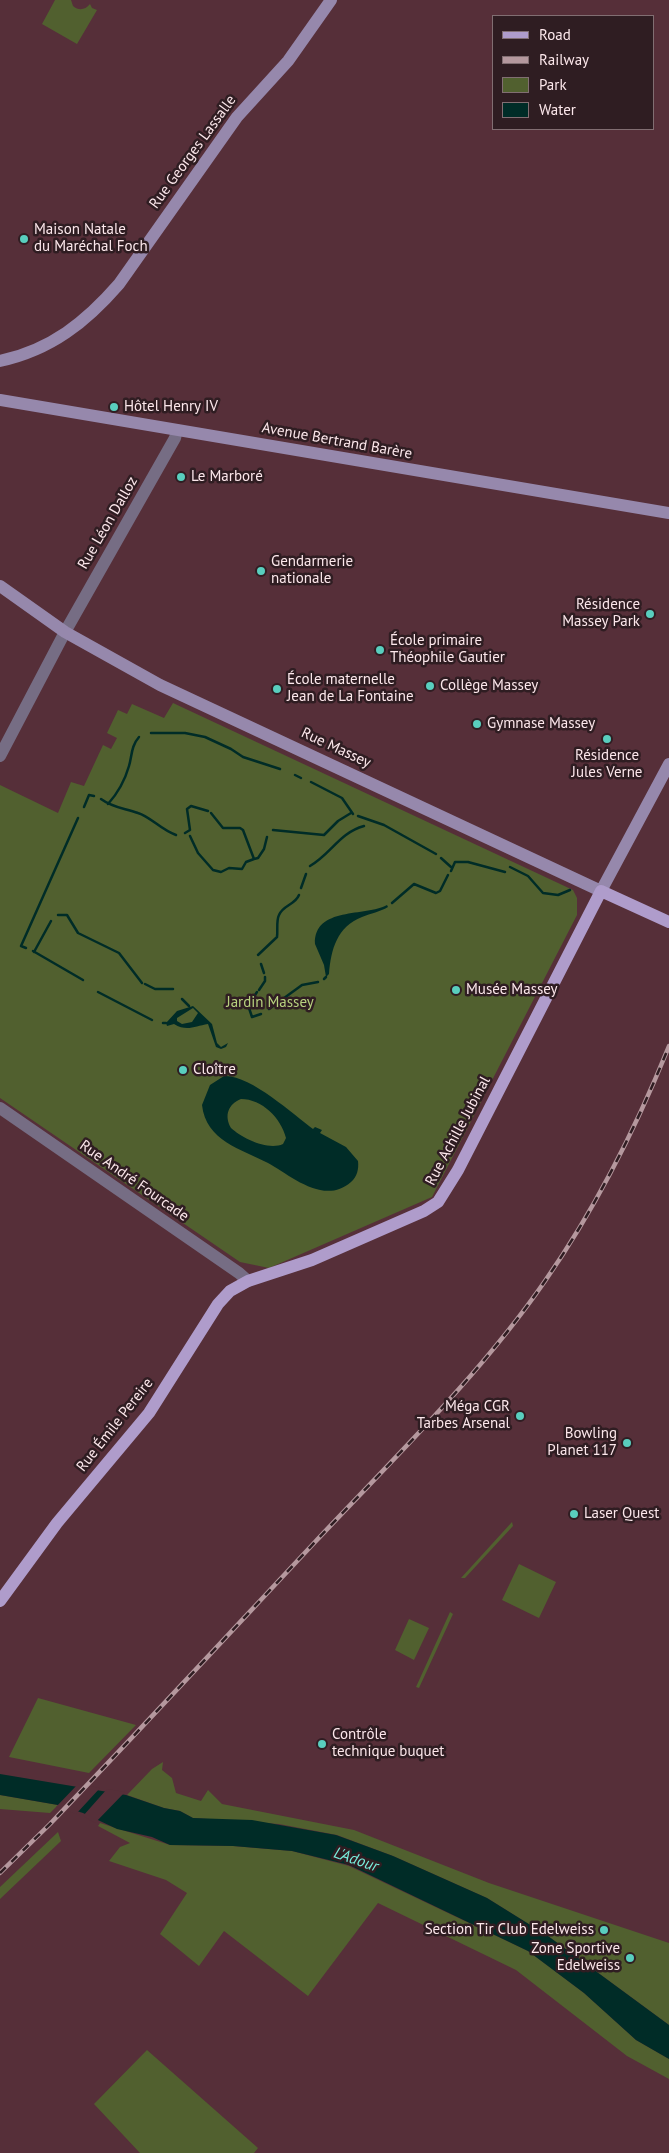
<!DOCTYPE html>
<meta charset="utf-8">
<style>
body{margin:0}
#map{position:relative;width:669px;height:2153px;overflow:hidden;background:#562f39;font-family:"PT Sans",sans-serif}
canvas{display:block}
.legend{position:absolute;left:492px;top:15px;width:162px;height:115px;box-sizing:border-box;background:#2f1d22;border:1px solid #816e72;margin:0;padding:6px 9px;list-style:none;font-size:15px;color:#fce7eb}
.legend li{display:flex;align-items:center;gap:10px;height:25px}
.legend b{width:25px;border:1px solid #816e72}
</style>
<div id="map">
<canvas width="669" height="2153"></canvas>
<ul class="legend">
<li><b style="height:6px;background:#af9ccb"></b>Road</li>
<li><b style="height:6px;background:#b5989e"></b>Railway</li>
<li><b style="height:14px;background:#51602f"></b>Park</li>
<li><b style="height:14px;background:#002c27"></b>Water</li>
</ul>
</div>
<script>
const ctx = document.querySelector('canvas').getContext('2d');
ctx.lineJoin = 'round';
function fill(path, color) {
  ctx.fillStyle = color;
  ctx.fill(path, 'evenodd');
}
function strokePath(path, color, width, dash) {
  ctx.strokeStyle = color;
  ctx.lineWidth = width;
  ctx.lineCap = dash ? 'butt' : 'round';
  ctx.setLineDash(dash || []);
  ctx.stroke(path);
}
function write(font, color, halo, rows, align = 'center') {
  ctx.font = font + ' "PT Sans",sans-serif';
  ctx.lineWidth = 5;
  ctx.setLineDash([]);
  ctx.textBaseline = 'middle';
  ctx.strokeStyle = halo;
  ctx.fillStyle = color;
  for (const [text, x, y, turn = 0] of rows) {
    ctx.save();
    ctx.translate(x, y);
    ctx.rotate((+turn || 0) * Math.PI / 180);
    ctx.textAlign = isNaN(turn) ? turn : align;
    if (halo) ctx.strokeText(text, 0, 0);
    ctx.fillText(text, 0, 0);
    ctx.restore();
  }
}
const green = new Path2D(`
 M55,0h16l2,6c6,5 12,4 17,-2l2,4 5,2 -20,34 -35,-20z
 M173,703l400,187 4,8v17l-145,282 -163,71 -29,-6 -240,-164v-313l58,28 13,-31 13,4 19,-41 8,4 6,-11 -10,-5 11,-23 9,4 5,-10 32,14z
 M512,1522l1,4 -48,52h-4z
 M519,1564l37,18 -17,36 -37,-18z
 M450,1612l3,2 -34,74 -3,-1z
 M409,1619l20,9 -15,32 -19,-10z
 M38,1698l98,27 -47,48 -80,-16z
 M163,1762l-1,8 10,8 4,15 25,8 7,-11 14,14 132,26 135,53 180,60v82l-121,-89 -61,-38 -94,-42 -56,-21 -58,-11 -86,-6 -13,-7 -16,-3 -37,-13 25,-26z
 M0,1795l58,10 -8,8 -50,-4z
 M100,1823l70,22 63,1 59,5 57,15 179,85 56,42 52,47 33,19v20l-42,-23 -111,-86 -138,-67 -70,93 -84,-65 -25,35 -39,-32 27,-41 -21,-13 -57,-19 11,-14 10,-4 -32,-17z
 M58,1832l3,9 -61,58v-12z
 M147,2050l111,98 -4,5h-114l-46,-49z`);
const water = new Path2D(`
 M387,905l1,2c-8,5 -17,6 -26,10 -25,10 -31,32 -33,57l-3,3 -2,-12 -9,-21c-1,-38 51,-27 72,-39z
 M193,1006l19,18 5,19 4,4 7,-4 -2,4 -5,2 -5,-2 -8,-23c-13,2 -21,8 -34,0l-7,2 -1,-3 11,-12zM193,1008l5,5 -6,9 -10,2 -5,-3v-3z
 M224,1076c25,-2 69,38 89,53l2,-2 7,3 -2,3 26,14 12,14c1,8 -1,16 -7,21 -27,24 -61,-7 -83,-19 -27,-14 -62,-22 -66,-58l8,-20zM241,1099c21,0 40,19 45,39l-3,6c-15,7 -41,-6 -52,-16 -7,-12 -3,-24 10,-29z
 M0,1774l126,21 38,13 16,3 13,7 59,2 84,15 57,21 94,42 61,38 121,89v34l-33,-19 -52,-47 -56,-42 -179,-86 -57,-14 -59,-5 -63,-1 -18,-8 -35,-8 -34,-16 -25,-8 -58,-10z`);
const pier = new Path2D(`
 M78,1784l22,4 -24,26 -20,-7z
 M107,1789l18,3 -30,31 -12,-7z`);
const stream = new Path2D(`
 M151,733h34l20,4 26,12 12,8 37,12
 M295,775l6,3
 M311,782l31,16 11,16
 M101,799c12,9 23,9 37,14 13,4 23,17 38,22
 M108,804c9,-10 17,-24 21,-38 3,-10 2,-20 10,-29
 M84,807l5,-12 5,1
 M211,813l12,15h17l3,2 11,29 4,-1 6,-9 3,-12
 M358,816l26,9 52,29
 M273,830l51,5 14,-14 13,-8
 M185,833l5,-3 -3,-21 4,-3 17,5
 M190,836l8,17 15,17 8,2 8,-4 13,1 4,-7 8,-3
 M441,858l10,9
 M310,866c22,-13 29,-33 54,-40
 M510,867l18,9 15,17 15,2 12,-5
 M451,871l4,-9h13l37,10
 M301,888l5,-14
 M392,903l22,-19 22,9 4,-2 8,-16
 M58,915h9l11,18 41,20 23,30
 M26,948l-5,-2 57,-128
 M33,951l50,29
 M34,952l17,-31
 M258,955l19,-18c1,-7 -1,-16 2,-22 4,-10 16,-10 20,-20
 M261,964l3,9
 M324,979l2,-2
 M145,984l10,5h18
 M259,990l6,-9v-4
 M98,992l54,28
 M253,998l4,-6
 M182,999l7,7
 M249,1008l3,9 9,-3
 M269,1009l33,-24 16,-3
 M163,1023h3`);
const tertiary = new Path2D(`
 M0,756l65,-124 110,-194 2,-8
 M0,1108l239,165 9,8`);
const secondary = new Path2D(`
 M0,361c51,-11 86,-39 119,-77l118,-167 51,-56 43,-61
 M0,400l669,113
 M0,586l65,46 95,53 441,206 68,-127`);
const primary = new Path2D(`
 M0,1601l57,-78 92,-110 69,-109 12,-13 18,-10 64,-21 112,-49 14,-9 20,-32 143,-279 68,31`);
const rail = new Path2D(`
 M0,1873l50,-49c89,-93 177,-188 265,-282 77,-82 166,-168 230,-261 50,-72 91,-153 124,-235`);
const markers = [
 [24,239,5,"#59cebe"],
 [114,407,5,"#59cebe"],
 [181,477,5,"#59cebe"],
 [261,571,5,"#59cebe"],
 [650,614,5,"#59cebe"],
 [380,650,5,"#59cebe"],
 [430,686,5,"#59cebe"],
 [277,689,5,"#59cebe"],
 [477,724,5,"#59cebe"],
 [607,739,5,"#59cebe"],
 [456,990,5,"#59cebe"],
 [183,1070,5,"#59cebe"],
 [520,1416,5,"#59cebe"],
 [627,1443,5,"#59cebe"],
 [574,1514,5,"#59cebe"],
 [322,1744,5,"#59cebe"],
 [604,1930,5,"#59cebe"],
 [630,1958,5,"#59cebe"]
];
const streetNames = [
 ["Rue Georges Lassalle",193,152,-54],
 ["Avenue Bertrand Barère",337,441,10],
 ["Rue Léon Dalloz",108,523,-60],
 ["Rue Massey",336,748,25],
 ["Rue Achille Jubinal",458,1131,-62],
 ["Rue André Fourcade",134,1181,35],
 ["Rue Émile Pereire",115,1425,-52]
];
const poiNames = [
 ["Maison Natale",34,230],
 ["du Maréchal Foch",34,247],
 ["Hôtel Henry IV",124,407],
 ["Le Marboré",191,477],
 ["Gendarmerie",271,562],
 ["nationale",271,579],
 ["Résidence",640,605,"right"],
 ["Massey Park",640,622,"right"],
 ["École primaire",390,641],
 ["Théophile Gautier",390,658],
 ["École maternelle",287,680],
 ["Jean de La Fontaine",287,697],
 ["Collège Massey",440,686],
 ["Gymnase Massey",487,724],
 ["Résidence",607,756,"center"],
 ["Jules Verne",607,773,"center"],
 ["Musée Massey",466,990],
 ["Cloître",193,1070],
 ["Méga CGR",510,1407,"right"],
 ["Tarbes Arsenal",510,1424,"right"],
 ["Bowling",617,1434,"right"],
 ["Planet 117",617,1451,"right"],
 ["Laser Quest",584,1514],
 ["Contrôle",332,1735],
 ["technique buquet",332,1752],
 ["Section Tir Club Edelweiss",594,1930,"right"],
 ["Zone Sportive",620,1949,"right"],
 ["Edelweiss",620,1966,"right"]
];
const parkNames = [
 ["Jardin Massey",270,1003]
];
const waterNames = [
 ["L'Adour",356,1860,19]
];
fill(green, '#51602f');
fill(water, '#002c27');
fill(pier, '#562f39');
strokePath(stream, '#002c27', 2.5);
strokePath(tertiary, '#766d84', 12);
strokePath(secondary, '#9688ac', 12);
strokePath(primary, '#af9ccb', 12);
strokePath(rail, '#b5989e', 4.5);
strokePath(rail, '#2f1d22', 2.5, [8]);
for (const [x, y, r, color] of markers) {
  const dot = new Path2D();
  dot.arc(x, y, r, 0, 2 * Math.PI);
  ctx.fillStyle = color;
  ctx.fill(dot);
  strokePath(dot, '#2f1d22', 2);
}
write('15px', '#fce7eb', '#2f1d22', streetNames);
write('15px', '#fce7eb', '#2f1d22', poiNames, 'left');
write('15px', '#b8d27f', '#2f1d22', parkNames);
write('italic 16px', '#78efde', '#2f1d22', waterNames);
</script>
